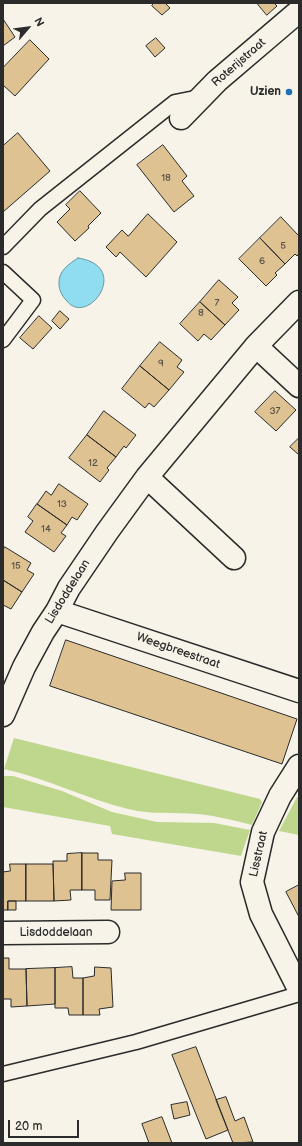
<!DOCTYPE html>
<style>
body{margin:0}
#map{position:relative;width:302px;height:1146px;overflow:hidden;background:#f7f3e8;font-family:"Balsamiq Sans",sans-serif}
canvas{display:block}
.frame{position:absolute;inset:0;border:4px solid #2b2b2b;pointer-events:none}
.north{position:absolute;left:8px;top:8px;width:40px;height:40px;-webkit-text-stroke:3px #f7f3e8;paint-order:stroke;rotate:62deg;font-size:11px;font-weight:700;line-height:16px;text-align:center;color:#2b2b2b}
.north::after{content:'';display:block;margin:auto;width:14px;height:18px;background:#2b2b2b;clip-path:polygon(50% 0,100% 100%,50% 72%,0 100%)}
.scale{position:absolute;left:8px;top:1120px;width:71px;height:18px;box-sizing:border-box;border:2px solid #2b2b2b;border-top:0;padding-left:5px;font-size:12px;line-height:14px;white-space:nowrap;color:#2b2b2b;-webkit-text-stroke:3px #f7f3e8;paint-order:stroke}
</style>
<div id="map">
<canvas width="302" height="1146"></canvas>
<div class="frame"></div>
<div class="north">N</div>
<div class="scale">20 m</div>
</div>
<script>
const ctx = document.querySelector('canvas').getContext('2d');
ctx.lineJoin = 'round';
function fill(path, color) {
  ctx.fillStyle = color;
  ctx.fill(path, 'evenodd');
}
function strokePath(path, color, width, dash) {
  ctx.strokeStyle = color;
  ctx.lineWidth = width;
  ctx.lineCap = dash ? 'butt' : 'round';
  ctx.setLineDash(dash || []);
  ctx.stroke(path);
}
function write(font, color, halo, rows, align = 'center') {
  ctx.font = font + ' "Balsamiq Sans",sans-serif';
  ctx.lineWidth = 4;
  ctx.setLineDash([]);
  ctx.textBaseline = 'middle';
  ctx.strokeStyle = halo;
  ctx.fillStyle = color;
  for (const [text, x, y, turn = 0] of rows) {
    ctx.save();
    ctx.translate(x, y);
    ctx.rotate((+turn || 0) * Math.PI / 180);
    ctx.textAlign = isNaN(turn) ? turn : align;
    if (halo) ctx.strokeText(text, 0, 0);
    ctx.fillText(text, 0, 0);
    ctx.restore();
  }
}
const green = new Path2D(`
 M14,738l246,61 2,3 -10,23c-18,-5 -36,-9 -54,-11 -24,-2 -47,1 -70,-5 -42,-10 -81,-31 -124,-40z
 M3,776h10l49,15 50,21 45,10 57,1 36,7 -9,26 -129,-22 -2,-8 -107,-19z
 M297,797l2,1v37l-20,-4z`);
const water = new Path2D(`
 M78,258c55,8 9,71 -12,42 -4,-4 -7,-10 -7,-16 -1,-13 10,-20 19,-26z`);
const building = new Path2D(`
 M154,3h11l5,5 -8,7 -10,-9z
 M257,3h17l3,3 -10,9z
 M3,19l12,18 -12,9z
 M156,38l9,10 -10,9 -9,-11z
 M30,40l19,19 -34,37 -12,-11v-17z
 M18,133l32,38 -47,41v-66z
 M163,145l24,31 -5,5 12,15 -20,16 -37,-47z
 M80,191l21,22 -13,13 1,2 -14,13 -18,-19 13,-13 -4,-4z
 M148,214l29,28 -31,35 -26,-25 -4,5 -10,-10 16,-17 6,6z
 M281,217l18,19v17l-2,3 -2,-2 -10,10 -25,-26z
 M260,238l25,26 -10,9 2,2 -11,11 -27,-27z
 M219,280l19,17 -6,6 7,7 -14,15 -25,-23z
 M200,302l25,23 -14,15 -7,-6 -6,7 -18,-17z
 M60,311l9,8 -9,10 -8,-8z
 M39,316l13,12 -19,21 -13,-11z
 M160,342l22,18 -5,7 7,5 -15,18 -29,-24z
 M140,366l29,24 -15,17 -5,-4 -4,5 -23,-19z
 M275,391l21,19 -20,21 -21,-19z
 M104,411l32,24 -10,13 -2,-2 -8,11 -29,-22z
 M87,435l29,22 -9,11 2,2 -9,12 -31,-24z
 M299,438v17l-9,-8z
 M59,484l29,20 -11,16 -5,-3 -5,8 -30,-21 9,-13 5,4z
 M37,504l30,21 -6,8 5,3 -12,16 -29,-20 8,-11 -5,-4z
 M5,547l26,16 -4,7 7,4 -12,18 -19,-12v-30z
 M3,580l19,12 -11,17 -8,-4z
 M66,640l231,79 -15,45 -232,-78z
 M82,853h16v7h14l-2,40h-15v-10h-13z
 M82,853v37h-12l1,10 -17,1 -1,-40h14v-7z
 M10,864h16v37h-18v9h-5v-38l7,-1z
 M26,864h27l1,37h-28z
 M125,873h16v37h-30l1,-29 13,-1z
 M299,885v32l-13,-25z
 M8,901h8v9h-8z
 M3,958h6v11h17l1,37 -16,1v-8h-8z
 M72,967l1,11h10v37h-14l-1,-7h-13v-40z
 M95,967l16,1 2,39 -14,2 1,6h-17v-37l11,-2z
 M55,968v36l-28,2 -1,-37z
 M196,1047l32,83 -22,9 -34,-84z
 M226,1097l9,24 9,-4 9,25 -20,1 -17,-43z
 M187,1102l3,13 -16,4 -3,-14z
 M162,1117l10,26h-23l-7,-19z`);
const lane = new Path2D(`
 M3,247l37,-38 135,-107 25,-5
 M3,272l30,28 -30,40
 M3,1074l133,-32 163,-48`);
const street = new Path2D(`
 M181,118l36,-37 82,-70
 M256,346l43,40
 M147,477l87,81
 M57,611l242,80
 M3,715l21,-48 19,-35 14,-21 12,-23 38,-56 40,-55 109,-131 43,-44
 M299,766l-19,30 -17,36 -11,50 9,32 38,75
 M3,933l105,-1`);
const markers = [
 [289,92,4,"#1f6fb2"]
];
const numberNames = [
 ["18",166,178],
 ["5",283,246],
 ["6",262,261],
 ["7",217,303],
 ["8",201,313],
 ["9",161,363],
 ["37",275,411],
 ["12",93,463],
 ["13",62,504],
 ["14",46,529],
 ["15",16,566]
];
const streetNames = [
 ["Roterijstraat",239,63,-41],
 ["Lisdoddelaan",68,592,-58],
 ["Weegbreestraat",178,651,19],
 ["Lisstraat",259,854,-77],
 ["Lisdoddelaan",56,933]
];
const poiNames = [
 ["Uzien",281,92]
];
fill(green, '#bed78d');
fill(water, '#8fddee');
strokePath(water, '#6796a0', 1);
fill(building, '#dec292');
strokePath(building, '#2b2b2b', 1);
strokePath(lane, '#2b2b2b', 17);
strokePath(street, '#2b2b2b', 25);
strokePath(lane, '#f7f3e8', 14);
strokePath(street, '#f7f3e8', 22);
for (const [x, y, r, color] of markers) {
  const dot = new Path2D();
  dot.arc(x, y, r, 0, 2 * Math.PI);
  ctx.fillStyle = color;
  ctx.fill(dot);
  strokePath(dot, '#f7f3e8', 1.5);
}
write('10px', '#585145', null, numberNames);
write('12px', '#2b2b2b', '#f7f3e8', streetNames);
write('bold 12px', '#2b2b2b', '#f7f3e8', poiNames, 'right');
</script>
